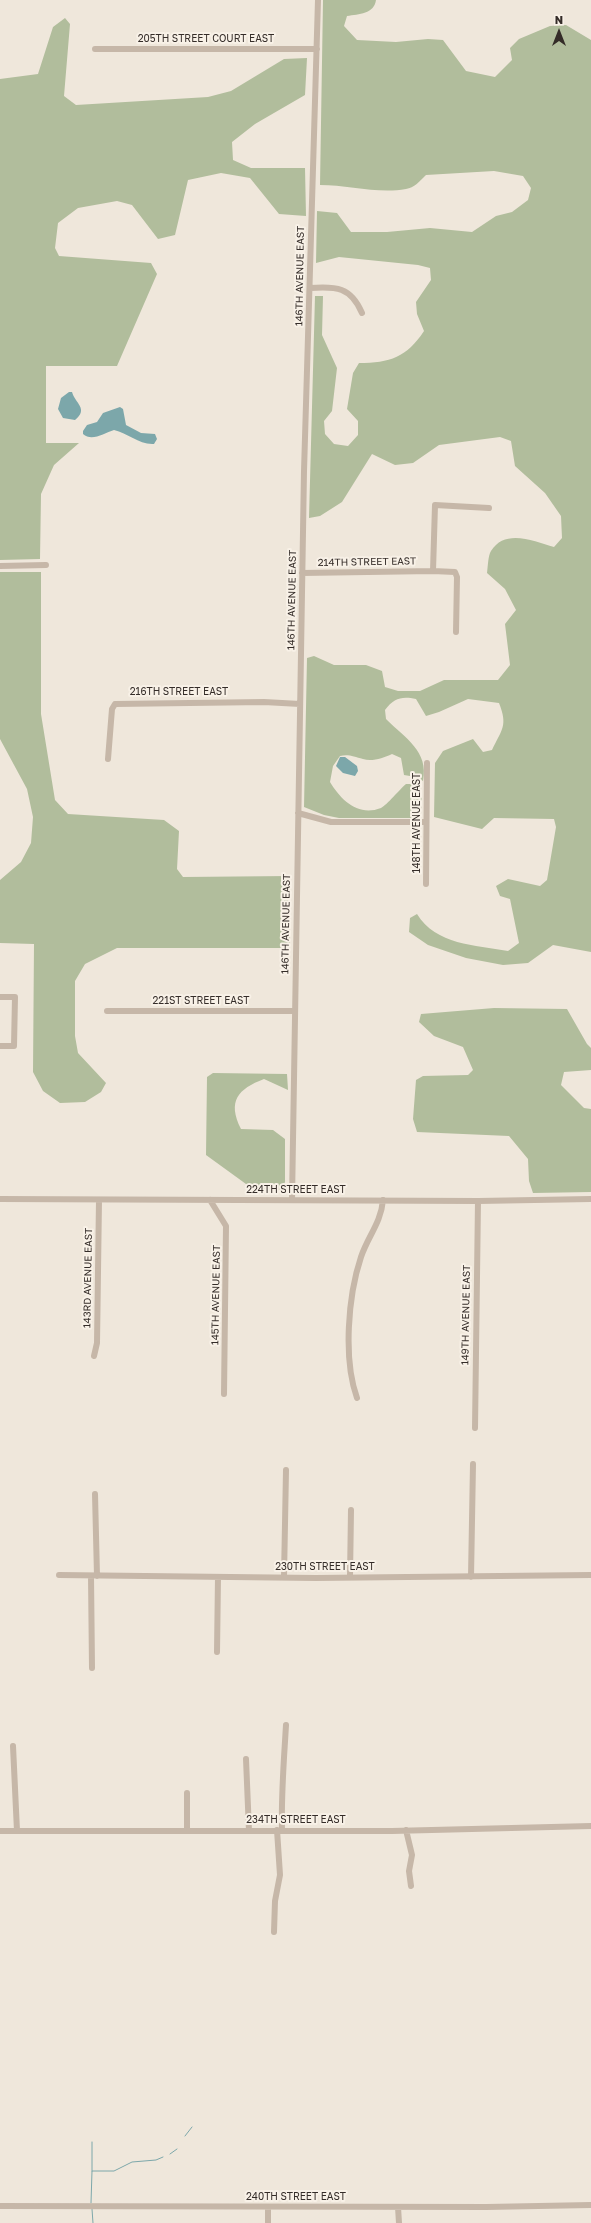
<!DOCTYPE html>
<style>
body{margin:0}
#map{position:relative;width:591px;height:2223px;overflow:hidden;background:#efe7db;font-family:"Golos Text",sans-serif}
canvas{display:block}
.north{position:absolute;left:539px;top:12px;width:40px;height:40px;-webkit-text-stroke:3px #f8f1e7;paint-order:stroke;rotate:0deg;font-size:11px;font-weight:700;line-height:16px;text-align:center;color:#342c28}
.north::after{content:'';display:block;margin:auto;width:14px;height:18px;background:#342c28;clip-path:polygon(50% 0,100% 100%,50% 72%,0 100%)}
</style>
<div id="map">
<canvas width="591" height="2223"></canvas>
<div class="north">N</div>
</div>
<script>
const ctx = document.querySelector('canvas').getContext('2d');
ctx.lineJoin = 'round';
function fill(path, color) {
  ctx.fillStyle = color;
  ctx.fill(path, 'evenodd');
}
function strokePath(path, color, width, dash) {
  ctx.strokeStyle = color;
  ctx.lineWidth = width;
  ctx.lineCap = dash ? 'butt' : 'round';
  ctx.setLineDash(dash || []);
  ctx.stroke(path);
}
function write(font, color, halo, rows, align = 'center') {
  ctx.font = font + ' "Golos Text",sans-serif';
  ctx.lineWidth = 4;
  ctx.setLineDash([]);
  ctx.textBaseline = 'middle';
  ctx.strokeStyle = halo;
  ctx.fillStyle = color;
  for (const [text, x, y, turn = 0] of rows) {
    ctx.save();
    ctx.translate(x, y);
    ctx.rotate((+turn || 0) * Math.PI / 180);
    ctx.textAlign = isNaN(turn) ? turn : align;
    if (halo) ctx.strokeText(text, 0, 0);
    ctx.fillText(text, 0, 0);
    ctx.restore();
  }
}
const green = new Path2D(`
 M323,0h53c-2,14 -17,14 -29,16l-3,10 13,14 39,2 32,-3 15,1 23,31 29,6 17,-17 -2,-12 9,-9 31,-13 16,-1 25,15v912l-38,-7 -25,18 -25,2 -37,-7 -38,-13 -19,-13 1,-14 7,-4c19,31 58,31 91,37l11,-8 -9,-44 -10,-3 -4,-10 12,-7 32,7 7,-6 9,-53 -2,-8 -60,-1 -12,11 -48,-12 1,-54 8,-12 30,-12 10,13 9,-2c10,-21 16,-24 7,-47l-31,-4 -29,13 -13,4 -10,-17c-14,-3 -22,-1 -31,11l1,9c19,19 43,32 37,62l-7,-4 -12,-2 -3,-17 -9,-4c-9,4 -20,8 -29,5 -9,-2 -14,-5 -23,-3l-7,10 -3,16c11,18 28,35 51,26 6,-3 19,-19 25,-24h8l8,7 -1,23 -9,4h-73l-15,-3 -20,-8 3,-149 7,-2 20,9h32l16,6 3,16 13,4h22l24,-11h54l12,-15 -5,-41 11,-14 -11,-21 -18,-16c1,-7 1,-17 4,-22 14,-23 43,-10 63,-4l8,-9 -1,-22 -16,-23 -30,-27 -4,-25 -11,-4 -61,8 -26,18 -18,2 -23,-11 -30,48 -22,14 -11,2 6,-222h8l-1,39 15,33 -5,43 -8,10 1,13 9,10 14,2 10,-11v-14l-11,-12 6,-36 6,-10c31,0 48,-6 65,-32l-7,-17 -1,-12 15,-22 -1,-12 -12,-3 -79,-8 -23,6 1,-52 20,2 14,19h36l43,-4 42,4 24,-16 16,-4 16,-12 3,-12 -8,-12 -29,-5 -68,4c-6,6 -12,13 -20,14 -28,5 -58,-4 -86,-4z
 M65,18l5,6 -6,72 12,9 132,-8 23,-6 53,-32 23,-1 -2,37 -50,29 -23,18 1,18 18,8h54l1,48 -27,-2 -29,-36 -29,-5 -33,7 -13,55 -17,4 -26,-34 -15,-4 -39,7 -20,15 -3,25 4,8 92,7 6,11 -40,92h-71v77h33l-25,22 -13,29 -1,65 -40,1v-481l38,-5 15,-47z
 M0,572h41v142l14,86 13,14 96,6 15,11 -2,38 6,8 107,-1v72h-173l-32,16 -10,17v55l3,17 28,30 -5,9 -16,10 -25,1 -17,-12 -10,-19 1,-128 -34,-1v-63l21,-18 10,-19 2,-26 -6,-28 -27,-50z
 M494,1008l73,1 20,35 4,4v22l-27,2 -3,13 23,23 7,1v83l-58,1 -4,-12 -1,-22 -19,-23 -92,-4 -4,-13 3,-39 7,-4 45,-1 5,-5 -10,-23 -29,-11 -15,-14 2,-8z
 M213,1073l74,1 1,16 -24,-11c-26,10 -37,22 -23,50l32,1 12,9v43l-4,8 -17,2 -18,-8 -40,-29 1,-78z`);
const water = new Path2D(`
 M69,392h3c3,11 17,17 3,28l-12,-2 -5,-9 3,-11z
 M120,407l3,2 3,16 15,8 14,1 2,5 -3,5c-15,1 -26,-11 -40,-14 -10,3 -22,12 -31,4v-3l4,-6 10,-3 6,-9z
 M340,757h5l12,9 1,5 -3,5 -12,-3 -7,-7z`);
const stream = new Path2D(`
 M185,2136l7,-9
 M170,2154l7,-5
 M92,2171v-29
 M91,2203l1,-32h22l18,-9 24,-2 7,-3
 M92,2209l1,14`);
const minor = new Path2D(`
 M95,49h222
 M310,288c26,-2 41,-1 52,25
 M0,566l46,-1
 M433,571l2,-66 54,3
 M302,573l131,-2 22,1 2,5 -1,55
 M108,759l4,-50 3,-5 149,-2 36,2
 M298,813l33,9h95
 M426,884l1,-121
 M0,997h15l-1,49h-14
 M107,1011h187
 M0,1199l478,2 113,-2
 M210,1200l16,26 -2,168
 M292,1200l12,-729 14,-471
 M94,1356l3,-13 2,-143
 M357,1398c-14,-39 -9,-102 4,-141 7,-21 20,-34 22,-57
 M475,1428l3,-227
 M95,1494l2,82
 M59,1575l257,3 275,-3
 M91,1576l1,92
 M284,1577l2,-107
 M350,1577l1,-67
 M471,1577l2,-113
 M217,1652l1,-75
 M13,1746l4,85
 M246,1759l3,72
 M187,1830v-37
 M282,1830c-1,-36 2,-70 4,-105
 M406,1830l6,25 -3,16 2,15
 M0,1831h392l199,-5
 M274,1932l1,-31 5,-26 -3,-45
 M0,2206l486,1 105,-2
 M398,2207l1,16
 M268,2223v-16`);
const streetNames = [
 ["205TH STREET COURT EAST",206,39],
 ["146TH AVENUE EAST",300,276,-89],
 ["214TH STREET EAST",367,562,-1],
 ["146TH AVENUE EAST",292,600,-89],
 ["216TH STREET EAST",179,692],
 ["148TH AVENUE EAST",417,823,-90],
 ["146TH AVENUE EAST",286,924,-89],
 ["221ST STREET EAST",201,1001],
 ["224TH STREET EAST",296,1190],
 ["143RD AVENUE EAST",88,1278,-89],
 ["145TH AVENUE EAST",216,1295,-89],
 ["149TH AVENUE EAST",466,1315,-89],
 ["230TH STREET EAST",325,1567],
 ["234TH STREET EAST",296,1820],
 ["240TH STREET EAST",296,2197]
];
fill(green, '#b1bd9c');
fill(water, '#7ca7aa');
strokePath(stream, '#7ca7aa', 1);
strokePath(minor, '#c6b7a8', 6);
write('10px', '#342c28', '#f8f1e7', streetNames);
</script>
